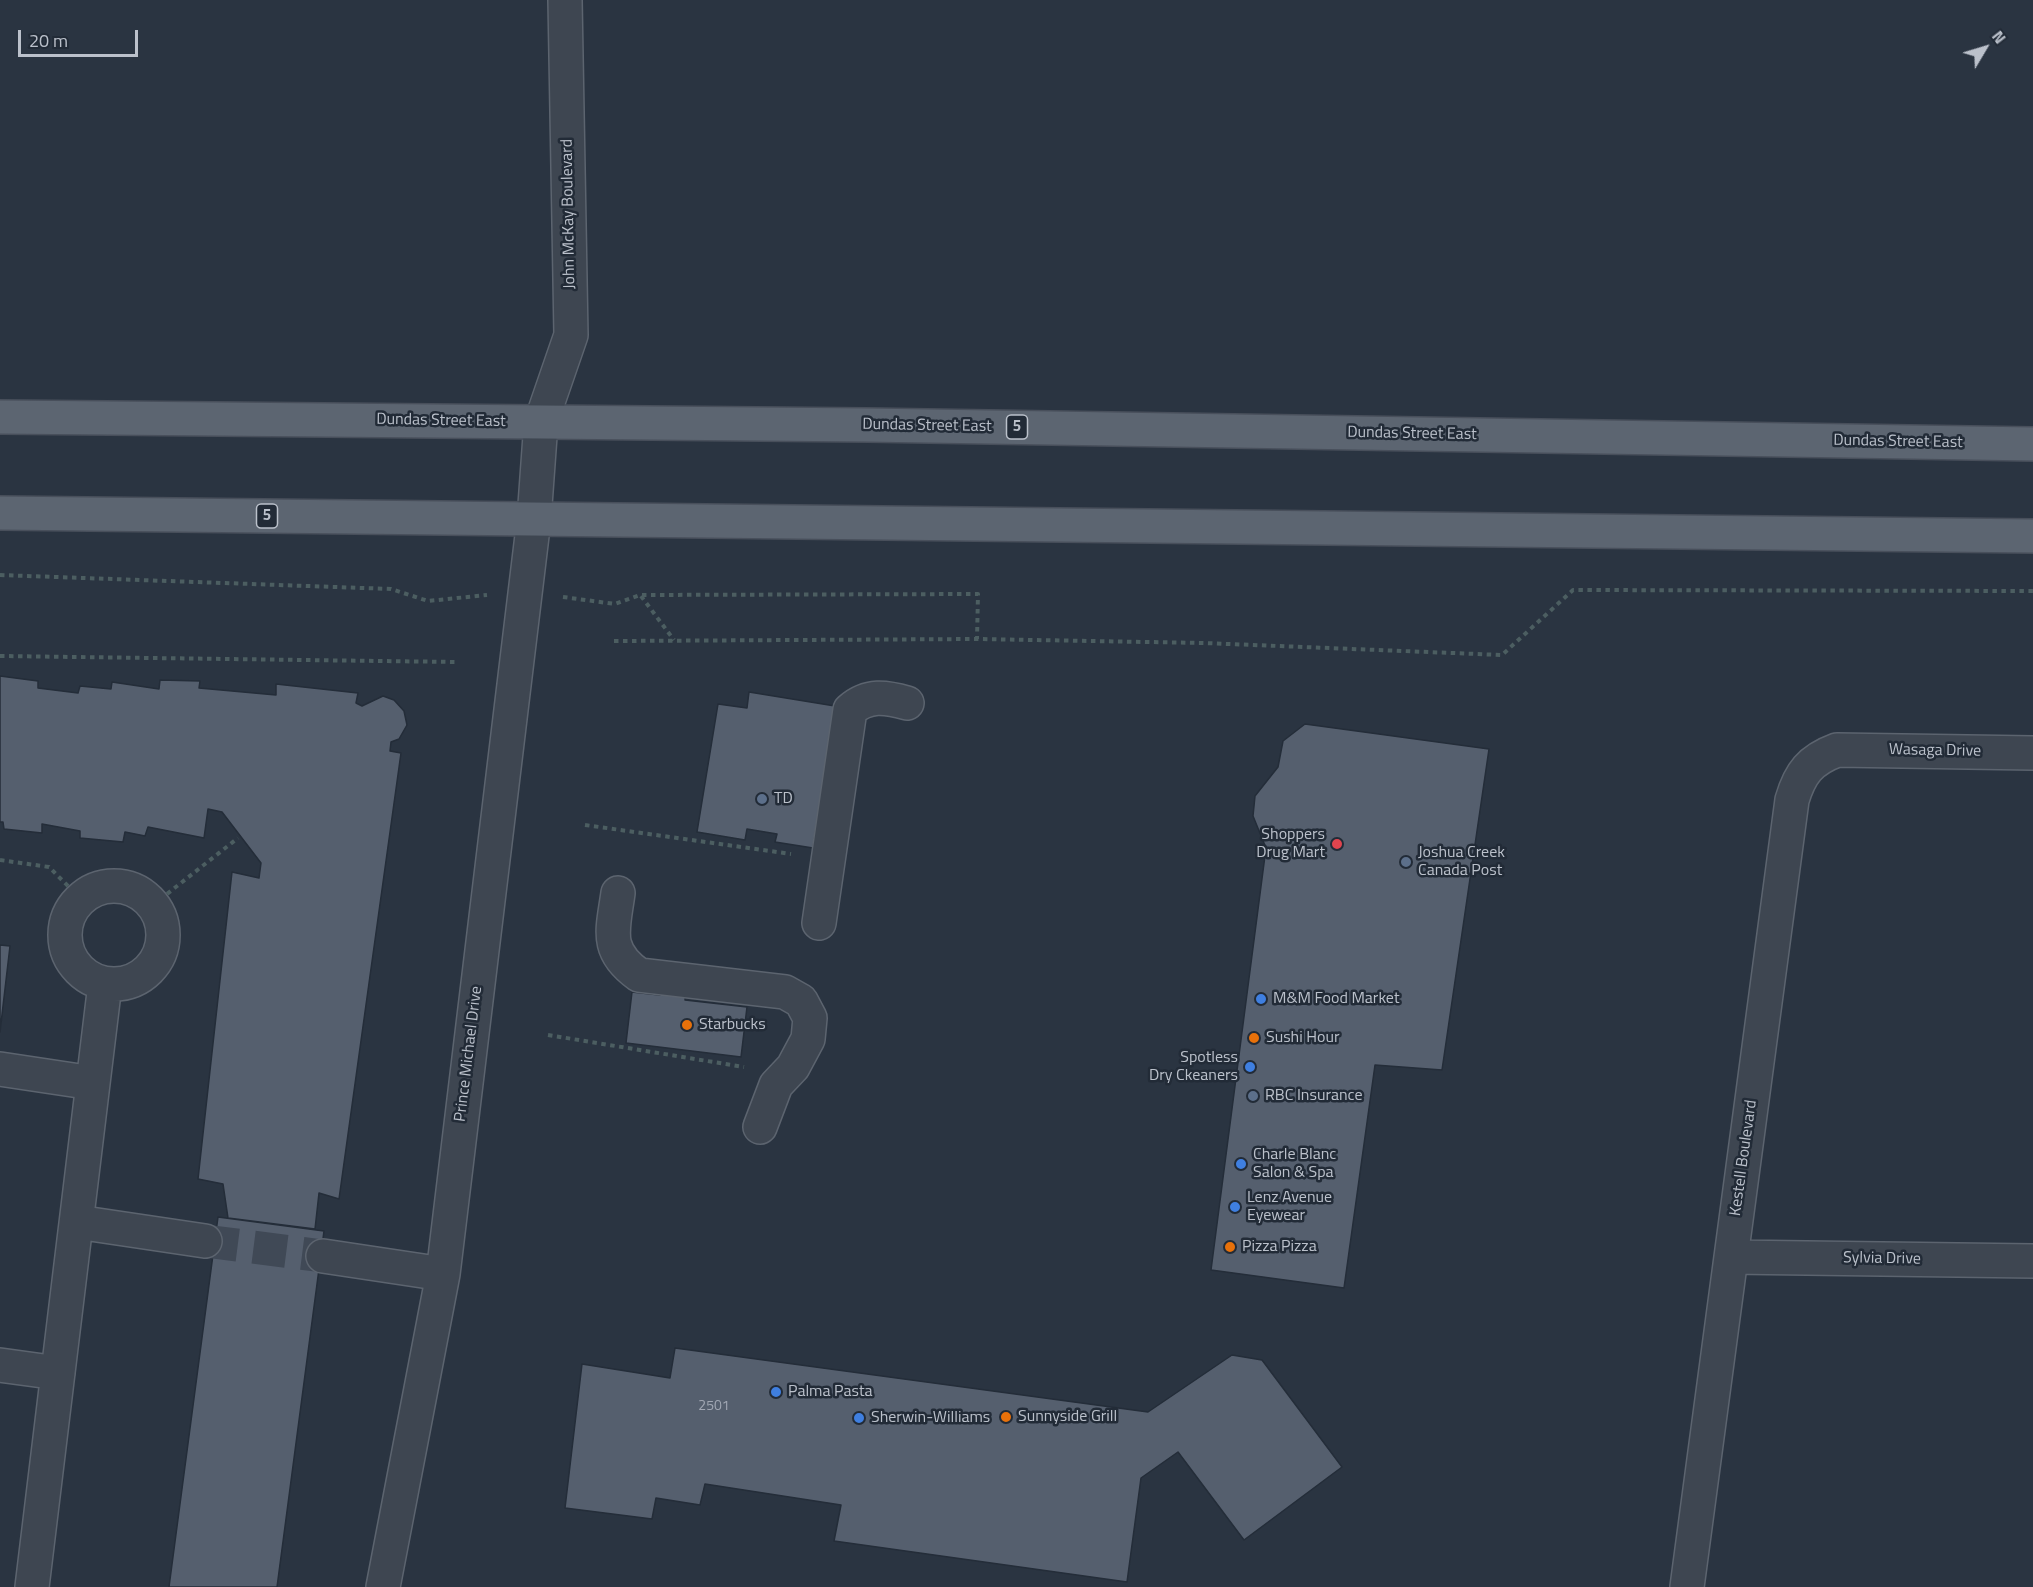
<!DOCTYPE html>
<style>
body{margin:0}
#map{position:relative;width:2033px;height:1587px;overflow:hidden;background:#2a3441;font-family:"Titillium Web",sans-serif}
canvas{display:block}
.north{position:absolute;left:1955px;top:18px;width:60px;height:60px;-webkit-text-stroke:4px #222b37;paint-order:stroke;rotate:52deg;font-size:16px;font-weight:700;line-height:24px;text-align:center;color:#bbc1cb}
.north::after{content:'';display:block;margin:auto;width:21px;height:27px;background:#bbc1cb;clip-path:polygon(50% 0,100% 100%,50% 72%,0 100%)}
.scale{position:absolute;left:18px;top:30px;width:120px;height:27px;box-sizing:border-box;border:3px solid #bbc1cb;border-top:0;padding-left:8px;font-size:18px;line-height:21px;white-space:nowrap;color:#bbc1cb;-webkit-text-stroke:4px #222b37;paint-order:stroke}
</style>
<div id="map">
<canvas width="2033" height="1587"></canvas>
<div class="north">N</div>
<div class="scale">20 m</div>
</div>
<script>
const ctx = document.querySelector('canvas').getContext('2d');
ctx.lineJoin = 'round';
function fill(path, color) {
  ctx.fillStyle = color;
  ctx.fill(path, 'evenodd');
}
function strokePath(path, color, width, dash) {
  ctx.strokeStyle = color;
  ctx.lineWidth = width;
  ctx.lineCap = dash ? 'butt' : 'round';
  ctx.setLineDash(dash || []);
  ctx.stroke(path);
}
function write(font, color, halo, rows, align = 'center') {
  ctx.font = font + ' "Titillium Web",sans-serif';
  ctx.lineWidth = 5;
  ctx.setLineDash([]);
  ctx.textBaseline = 'middle';
  ctx.strokeStyle = halo;
  ctx.fillStyle = color;
  for (const [text, x, y, turn = 0] of rows) {
    ctx.save();
    ctx.translate(x, y);
    ctx.rotate((+turn || 0) * Math.PI / 180);
    ctx.textAlign = isNaN(turn) ? turn : align;
    if (halo) ctx.strokeText(text, 0, 0);
    ctx.fillText(text, 0, 0);
    ctx.restore();
  }
}
const building = new Path2D(`
 M0,676l38,5v7l40,5 2,-7 31,3 1,-7 47,7 1,-9 40,1 -1,7 77,7v-11l82,9 -2,10 6,3 21,-10 11,4 10,11 3,14 -8,14 -8,3 -1,9 11,2 -62,446 -20,-6 -4,36 -87,-11 -5,-34 -25,-5 34,-307 27,6 2,-15 -39,-51 -14,-3 -4,29 -56,-11 -3,9 -20,-4 -2,10 -43,-4v-7l-38,-7v9l-38,-4 -1,-7h-3z
 M749,692l86,14 -22,142 -38,-6 2,-8 -30,-5 -2,11 -48,-8 21,-128 29,4z
 M1305,724l184,25 -47,321 -67,-5 -31,223 -133,-18 55,-422 -13,-32 2,-20 23,-29 5,-26z
 M0,945l10,1 -10,86z
 M662,984l24,3 -1,13 62,7 -6,50 -115,-14 6,-51 28,3z
 M218,1217l106,14 -47,356h-108z
 M675,1348l473,64 84,-57 30,5 80,107 -98,73 -66,-88 -37,26 -14,104 -293,-41 7,-36 -136,-21 -5,21 -44,-7 -4,21 -87,-11 17,-144 88,14z`);
const minorTunnel = new Path2D(`
 M205,1241l118,15`);
const path = new Path2D(`
 M0,575l391,14 37,12 59,-6
 M641,596l33,44
 M563,597l52,7 25,-9 338,-1 -1,45 227,4 298,12 71,-65 460,1
 M614,641l363,-2
 M0,656l456,6
 M585,825l206,29
 M0,860l49,7 31,31
 M153,905l85,-67
 M548,1035l196,32`);
const minor = new Path2D(`
 M65 935a49 49 0 1 1 98 0a49 49 0 1 1-98 0Z
 M618,893c-5,37 -14,57 21,82l146,17 16,9 9,17 -2,21 -15,28 -17,18 -16,42
 M819,923l31,-213c18,-16 36,-13 57,-7
 M0,1069l93,14
 M77,1222l128,19
 M323,1256l120,18
 M1731,1257l302,4
 M0,1365l58,8
 M32,1587l73,-603
 M383,1587l60,-313 91,-755 7,-97 30,-87 -6,-335
 M1687,1587l105,-787c8,-27 18,-40 45,-50l196,3`);
const major = new Path2D(`
 M0,417l867,8 1166,19
 M0,513l2033,23`);
const markers = [
 [762,799,6,"#5c6f8a"],
 [1337,844,6,"#e0444e"],
 [1406,862,6,"#5c6f8a"],
 [1261,999,6,"#3f7fe0"],
 [687,1025,6,"#e8710a"],
 [1254,1038,6,"#e8710a"],
 [1250,1067,6,"#3f7fe0"],
 [1253,1096,6,"#5c6f8a"],
 [1241,1164,6,"#3f7fe0"],
 [1235,1207,6,"#3f7fe0"],
 [1230,1247,6,"#e8710a"],
 [776,1392,6,"#3f7fe0"],
 [1006,1417,6,"#e8710a"],
 [859,1418,6,"#3f7fe0"]
];
const numberNames = [
 ["2501",714,1407]
];
const shields = [
 [1017,427,21],
 [267,516,21]
];
const shieldNames = [
 ["5",1017,427],
 ["5",267,516]
];
const streetNames = [
 ["John McKay Boulevard",569,214,-91],
 ["Dundas Street East",441,421,1],
 ["Dundas Street East",927,426,1],
 ["Dundas Street East",1412,434,1],
 ["Dundas Street East",1898,442,1],
 ["Wasaga Drive",1935,751,1],
 ["Prince Michael Drive",469,1054,-83],
 ["Kestell Boulevard",1744,1158,-82],
 ["Sylvia Drive",1882,1259,1]
];
const poiNames = [
 ["TD",774,799],
 ["Shoppers",1325,835,"right"],
 ["Drug Mart",1325,853,"right"],
 ["Joshua Creek",1418,853],
 ["Canada Post",1418,871],
 ["M&M Food Market",1273,999],
 ["Starbucks",699,1025],
 ["Sushi Hour",1266,1038],
 ["Spotless",1238,1058,"right"],
 ["Dry Ckeaners",1238,1076,"right"],
 ["RBC Insurance",1265,1096],
 ["Charle Blanc",1253,1155],
 ["Salon & Spa",1253,1173],
 ["Lenz Avenue",1247,1198],
 ["Eyewear",1247,1216],
 ["Pizza Pizza",1242,1247],
 ["Palma Pasta",788,1392],
 ["Sunnyside Grill",1018,1417],
 ["Sherwin-Williams",871,1418]
];
fill(building, '#555f6e');
strokePath(building, '#242d39', 1.5);
strokePath(minorTunnel, '#404956', 33, [33, 16]);
strokePath(minor, '#5c646f', 36);
strokePath(major, '#484f5b', 36);
strokePath(path, '#4c5e61', 4, [4.5, 4.5]);
strokePath(minor, '#3e4651', 33);
strokePath(major, '#5c6571', 33);
for (const [x, y, r, color] of markers) {
  const dot = new Path2D();
  dot.arc(x, y, r, 0, 2 * Math.PI);
  ctx.fillStyle = color;
  ctx.fill(dot);
  strokePath(dot, '#222b37', 2);
}
write('14px', '#a2a8b4', null, numberNames);
for (const [x, y, w] of shields) {
  const box = new Path2D();
  box.roundRect(x - w / 2, y - 12, w, 24, 4.5);
  ctx.fillStyle = '#222b37';
  ctx.fill(box);
  strokePath(box, '#bbc1cb', 1.5);
}
write('bold 15px', '#bbc1cb', null, shieldNames);
write('16px', '#bbc1cb', '#222b37', streetNames);
write('16px', '#bbc1cb', '#222b37', poiNames, 'left');
</script>
